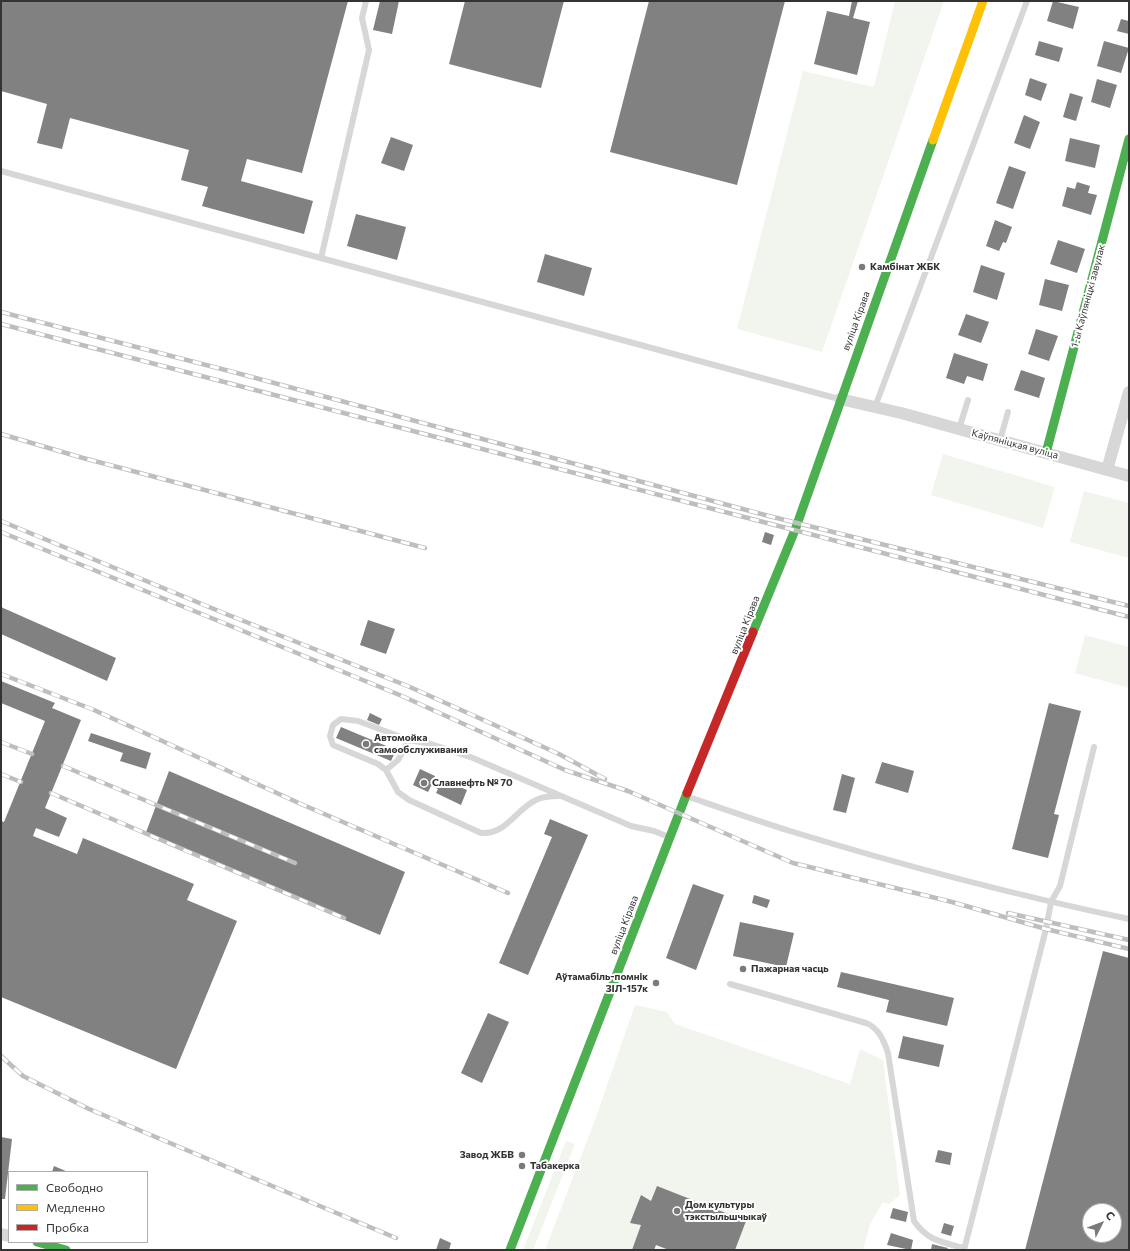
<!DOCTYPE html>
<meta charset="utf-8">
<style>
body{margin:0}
#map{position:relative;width:1130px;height:1251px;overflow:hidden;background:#fff;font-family:Commissioner,sans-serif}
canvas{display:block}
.frame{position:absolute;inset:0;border:2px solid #333;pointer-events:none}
.legend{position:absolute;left:8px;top:1171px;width:140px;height:72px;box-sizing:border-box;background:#fff;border:1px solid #adadad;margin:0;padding:5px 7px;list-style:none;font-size:12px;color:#333}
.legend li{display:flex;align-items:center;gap:8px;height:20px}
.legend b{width:20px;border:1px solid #adadad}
.north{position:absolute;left:1082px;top:1203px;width:40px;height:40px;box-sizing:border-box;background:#fff;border:1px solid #adadad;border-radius:50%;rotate:48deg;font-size:11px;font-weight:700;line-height:16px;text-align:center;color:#333}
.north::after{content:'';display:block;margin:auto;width:14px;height:18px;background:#7a7a7a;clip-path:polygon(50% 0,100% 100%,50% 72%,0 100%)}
</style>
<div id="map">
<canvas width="1130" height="1251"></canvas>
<div class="frame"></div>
<ul class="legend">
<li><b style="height:5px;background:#4caf50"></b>Свободно</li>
<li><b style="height:5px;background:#ffc107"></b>Медленно</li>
<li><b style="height:5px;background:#c62828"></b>Пробка</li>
</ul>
<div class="north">С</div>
</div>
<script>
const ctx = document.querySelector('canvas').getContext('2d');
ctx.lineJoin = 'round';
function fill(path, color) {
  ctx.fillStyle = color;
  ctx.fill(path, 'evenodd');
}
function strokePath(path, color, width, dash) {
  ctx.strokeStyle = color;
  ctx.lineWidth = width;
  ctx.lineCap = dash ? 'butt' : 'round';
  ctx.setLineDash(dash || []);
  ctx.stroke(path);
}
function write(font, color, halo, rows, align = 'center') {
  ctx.font = font + ' Commissioner,sans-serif';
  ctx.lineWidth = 4;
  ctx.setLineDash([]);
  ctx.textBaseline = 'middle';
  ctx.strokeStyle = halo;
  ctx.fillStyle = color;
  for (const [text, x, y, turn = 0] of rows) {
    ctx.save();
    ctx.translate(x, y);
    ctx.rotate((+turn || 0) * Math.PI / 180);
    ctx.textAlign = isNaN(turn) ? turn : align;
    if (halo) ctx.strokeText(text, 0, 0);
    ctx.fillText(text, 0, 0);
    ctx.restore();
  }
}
const green = new Path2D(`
 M895,1h49l-122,351 -85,-23 66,-258 71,16z
 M943,454l112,33 -12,41 -112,-33z
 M1084,491l45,12v55l-59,-16z
 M1085,635l44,12v41l-54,-15z
 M635,1005l32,7 8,12 175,60 10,-35 23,11 17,135 -11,9 -6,-2 -13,22 -7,26h-318l50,-130z
 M566,1141l9,3 -42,106h-10z`);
const building = new Path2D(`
 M1,1h347l-46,172 -55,-14 -6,22 72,20 -9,33 -102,-28 6,-19 -27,-7 8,-30 -119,-32 -8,31 -25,-6 10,-39 -46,-13z
 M380,1h19l-7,33 -19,-4z
 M465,1h99l-23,87 -92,-24z
 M649,1h136l-48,184 -127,-33z
 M852,1h6l-5,17 17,4 -13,53 -43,-11 13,-53 22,5z
 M1053,1l26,6 -6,22 -26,-8z
 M1121,19l8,2v13l-12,-3z
 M1039,41l24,7 -4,14 -24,-7z
 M1104,41l25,7 -8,25 -24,-7z
 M1030,78l17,6 -6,17 -16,-6z
 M1097,79l20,6 -7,23 -19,-6z
 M1070,93l13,4 -7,24 -13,-4z
 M1024,115l16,7 -10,27 -16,-6z
 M391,137l22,8 -9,26 -23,-8z
 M1070,138l30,7 -5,23 -30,-7z
 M1009,166l17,6 -13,37 -17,-6z
 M1077,182l13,4 -2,7 9,2 -6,20 -29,-9 5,-19 8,2z
 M356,214l50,13 -9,33 -50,-14z
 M995,220l17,7 -6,16 -3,-1 -4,9 -13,-5z
 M1058,240l27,9 -8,24 -27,-9z
 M545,254l47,14 -8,28 -47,-14z
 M981,265l24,8 -8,27 -24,-8z
 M1045,279l24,6 -7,26 -23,-6z
 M966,314l23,8 -8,21 -23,-8z
 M1036,329l22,7 -9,25 -21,-7z
 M954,353l34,11 -5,17 -16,-5 -3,8 -18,-6z
 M1021,370l24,8 -6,20 -25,-8z
 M765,532l9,3 -3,10 -9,-3z
 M1,607l115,51 -9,23 -106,-47z
 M368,620l27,9 -9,25 -26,-9z
 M1,681l54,22 -3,5 29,12 -36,88 22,10 -8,19 -23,-9 -3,8 44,18 6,-16 111,46 -7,16 50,21 -61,148 -175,-72v-176l3,1 41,-101 -44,-18z
 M1049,703l32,8 -27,103 5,1 -11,43 -36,-9z
 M370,713l12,6 -3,6 -12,-5z
 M341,727l55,23 -5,11 -55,-23z
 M91,733l60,20 -5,16 -26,-8 3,-8 -35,-12z
 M882,762l32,9 -6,22 -33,-10z
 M420,769l15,7 -1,4 6,3 2,-4 25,11 -6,15 -25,-12 2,-4 -7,-3 -3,6 -15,-7z
 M169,771l236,101 -25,63 -235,-100z
 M842,774l13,4 -9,35 -13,-3z
 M550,819l38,16 -60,140 -29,-12 53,-126 -8,-3z
 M693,884l31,11 -28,75 -30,-12z
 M754,895l16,5 -3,8 -15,-5z
 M740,922l54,11 -8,34 -53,-11z
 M1103,951l26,7v292h-104zM1090,1211h24v24h-24z
 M841,972l113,26 -7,28 -61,-14 3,-12 -52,-13z
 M488,1013l21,9 -27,61 -21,-10z
 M903,1036l41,9 -5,22 -41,-9z
 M1,1137l11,2 -7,60h-4z
 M938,1150l14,3 -2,12 -15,-3z
 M54,1166l14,6h-16z
 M657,1186l89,35 -11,29h-66l-13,-5 -2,5h-22l9,-25 -11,-2 11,-28 10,6z
 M893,1208l15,4 -2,10 -16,-4z
 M944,1223l10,3 -3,10 -10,-3z
 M891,1233l22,7 -2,10 -24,-5z
 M440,1238l11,5 -2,7h-13z
 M932,1244l16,4 -1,2h-16z`);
const lane = new Path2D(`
 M1,171l838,228
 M321,258l48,-208 -7,-32 4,-17
 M875,407l152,-406
 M959,429l9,-29
 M1000,440l8,-28
 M386,770l12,-10 11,-20
 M560,796c-8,0 -17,0 -24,4 -21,10 -30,35 -55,33l-72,-33 -11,-8 -12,-22 -8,-6 -45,-19 -3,-9 3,-11 8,-6 17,2 51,19 22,4 42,14 158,68 23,5 15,6
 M686,796c35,12 69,24 104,35 111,34 225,64 339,88
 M730,984l136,39c13,5 18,18 22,30l26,168c14,20 28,21 50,27
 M964,1250l82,-321 5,-27 9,-16 34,-139`);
const street = new Path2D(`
 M840,399l61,14 228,63
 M1107,470l22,-78
 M1,1234l8,2`);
const fast = new Path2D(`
 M1046,453l83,-314
 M753,632l42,-102 138,-390
 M37,1242l29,8
 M510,1250l177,-457`);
const slow = new Path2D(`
 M933,140l50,-139`);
const jam = new Path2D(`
 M687,793l66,-161`);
const rail = new Path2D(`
 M1,312l236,61 528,142 364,91
 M1,324l1128,293
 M1,434l82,24 342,90
 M1,521l225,93 184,73 149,67 46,25
 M1,532l401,164 163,74 63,21 165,72 159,39 94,27 83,20
 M1,674l93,36 207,94 207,89
 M1,742l31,12
 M63,766l232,97
 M1,774l20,8
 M51,793l293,125
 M1008,913l121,27
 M1,1056l22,20 66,33 307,129`);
const markers = [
 [862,267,4,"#7a7a7a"],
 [366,744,4,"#7a7a7a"],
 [424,783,4,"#7a7a7a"],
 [743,969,4,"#7a7a7a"],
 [656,983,4,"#7a7a7a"],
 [522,1155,4,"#7a7a7a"],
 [522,1166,4,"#7a7a7a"],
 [677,1211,4,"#7a7a7a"]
];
const poiNames = [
 ["Камбінат ЖБК",870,267],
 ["Автомойка",374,738],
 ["самообслуживания",374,750],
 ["Славнефть № 70",432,783],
 ["Пажарная часць",751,969],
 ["Аўтамабіль-помнік",648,977,"right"],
 ["ЗІЛ-157к",648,989,"right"],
 ["Завод ЖБВ",514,1155,"right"],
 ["Табакерка",530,1166],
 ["Дом культуры",685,1205],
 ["тэкстыльшчыкаў",685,1217]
];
const streetNames = [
 ["1-ы Каўпяніцкі завулак",1088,296,-75],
 ["вуліца Кірава",856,321,-70],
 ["Каўпяніцкая вуліца",1015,444,15],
 ["вуліца Кірава",745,625,-68],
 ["вуліца Кірава",624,925,-69]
];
fill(green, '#f1f5ed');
fill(building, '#818181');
strokePath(lane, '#d7d7d7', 6);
strokePath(street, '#d7d7d7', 12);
strokePath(fast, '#4caf50', 9);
strokePath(slow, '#ffc107', 9);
strokePath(jam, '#c62828', 9);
strokePath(rail, '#bebebe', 4.5);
strokePath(rail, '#fff', 3, [9]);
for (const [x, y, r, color] of markers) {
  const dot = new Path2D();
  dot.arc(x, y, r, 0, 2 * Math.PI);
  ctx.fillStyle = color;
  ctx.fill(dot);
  strokePath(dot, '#fff', 1.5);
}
write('bold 10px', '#333', '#fff', poiNames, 'left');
write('10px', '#333', '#fff', streetNames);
</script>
